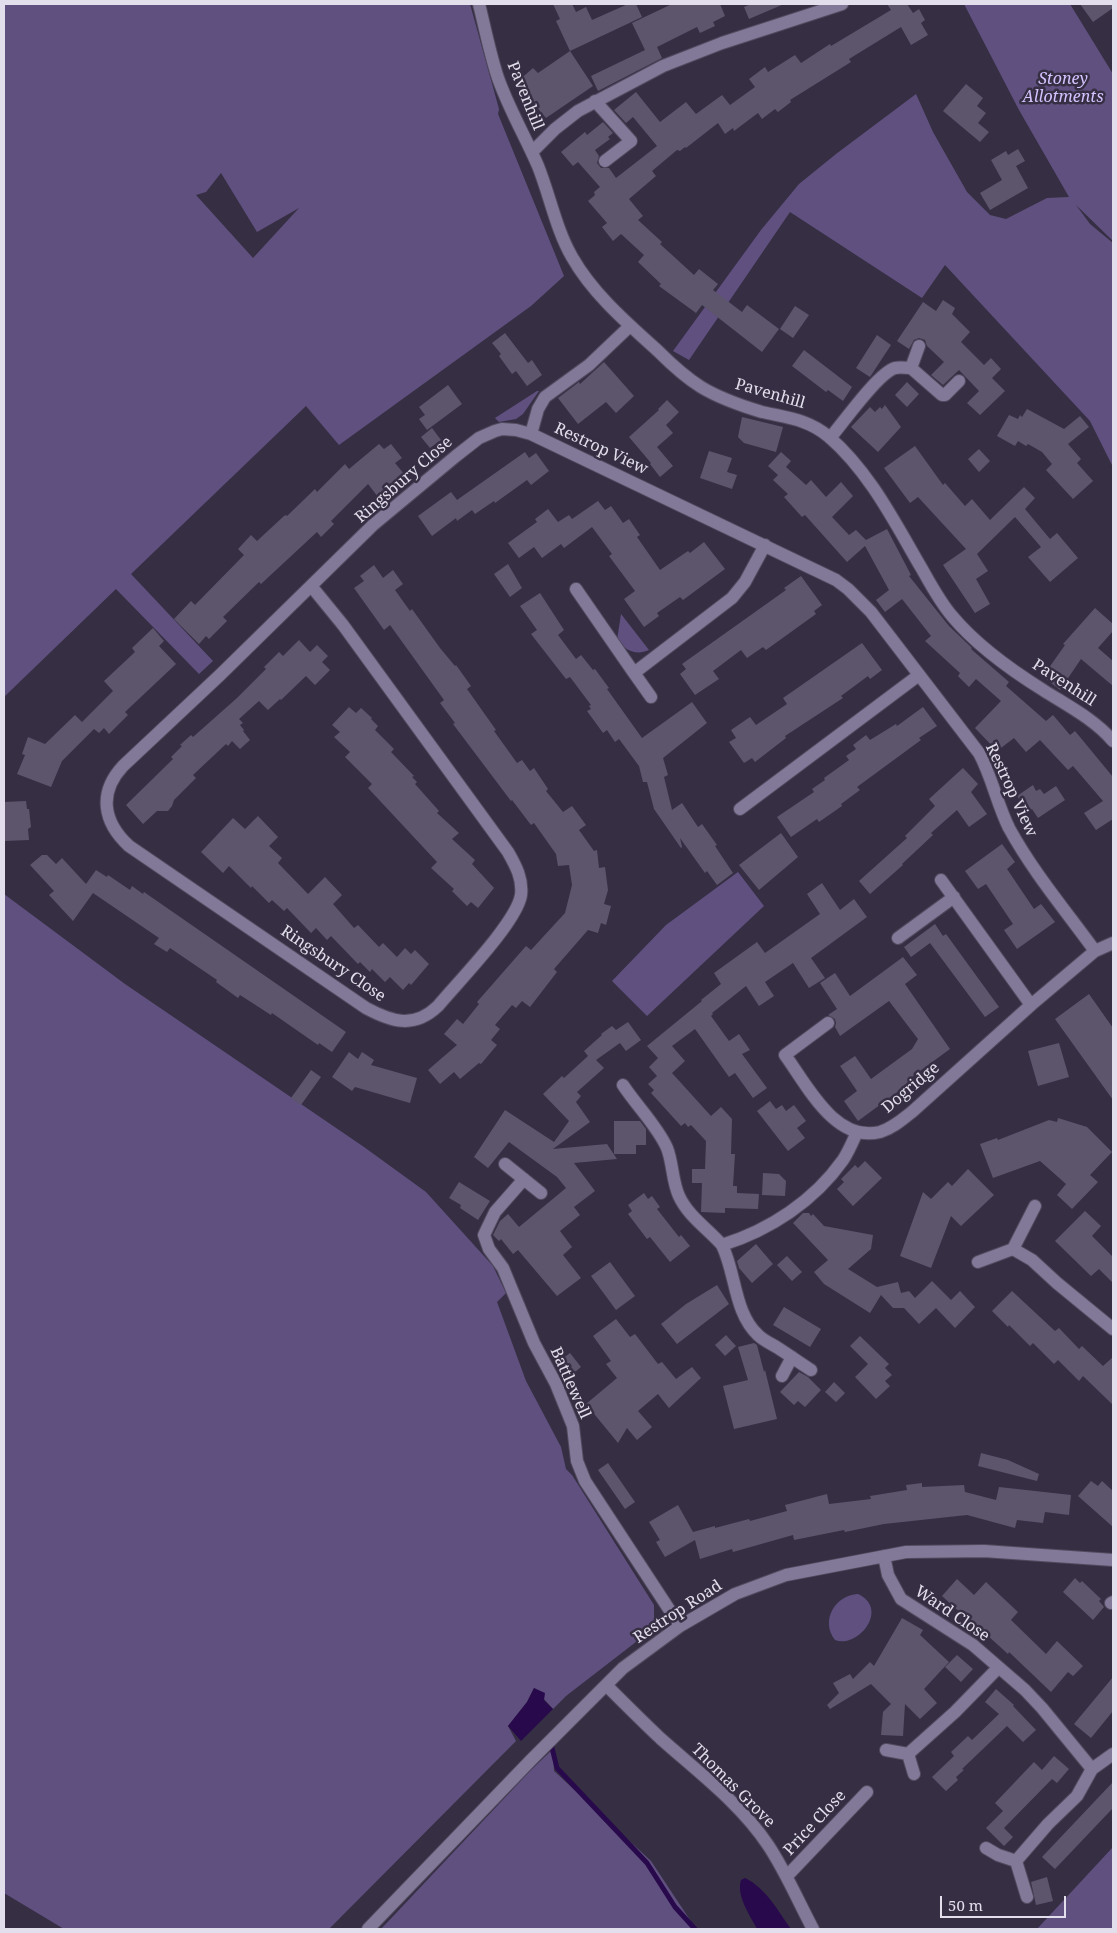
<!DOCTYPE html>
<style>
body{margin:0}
#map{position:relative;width:1117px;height:1933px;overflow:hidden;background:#362f44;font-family:"Noto Serif",serif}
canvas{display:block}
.frame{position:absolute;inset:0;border:5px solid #e2deec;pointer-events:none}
.scale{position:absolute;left:940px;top:1896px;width:126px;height:22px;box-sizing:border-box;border:2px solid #e2deec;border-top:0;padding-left:6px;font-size:15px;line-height:18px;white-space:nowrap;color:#e2deec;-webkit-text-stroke:4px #362f44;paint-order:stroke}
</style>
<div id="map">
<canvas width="1117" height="1933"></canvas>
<div class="frame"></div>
<div class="scale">50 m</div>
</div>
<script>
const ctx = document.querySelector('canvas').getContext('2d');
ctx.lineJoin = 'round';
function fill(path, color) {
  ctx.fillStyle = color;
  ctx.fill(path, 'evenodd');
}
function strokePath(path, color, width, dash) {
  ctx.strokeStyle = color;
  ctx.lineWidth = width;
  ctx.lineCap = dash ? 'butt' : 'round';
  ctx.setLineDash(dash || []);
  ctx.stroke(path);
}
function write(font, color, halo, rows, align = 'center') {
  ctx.font = font + ' "Noto Serif",serif';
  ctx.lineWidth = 5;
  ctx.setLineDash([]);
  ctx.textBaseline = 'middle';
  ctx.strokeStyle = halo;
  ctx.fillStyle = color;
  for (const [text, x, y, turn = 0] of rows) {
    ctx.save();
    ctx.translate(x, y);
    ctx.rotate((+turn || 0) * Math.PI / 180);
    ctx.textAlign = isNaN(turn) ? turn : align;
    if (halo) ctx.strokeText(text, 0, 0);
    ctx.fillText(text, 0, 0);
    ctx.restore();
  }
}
const green = new Path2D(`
 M4,4h466l29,105 -1,5 66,162 -33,30 -192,139 -33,-39 -175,168 82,87 -14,13 -83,-85 -112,108zM221,173l36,59 42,-24 -46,50 -57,-63 10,-3z
 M964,4h106l43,70v167l-37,-36 14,19 23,19v224l-23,-46 -145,-156 -23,33 -132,-86 -101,148 -16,-9 88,-121 38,-46 37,-30 80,-60 17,38 34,60 23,23 16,4 41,-21 22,-1 -50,-87z
 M537,391h2l-16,23 -7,5 -17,3 -4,-4z
 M621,614l28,36c-13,6 -24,0 -32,-10z
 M738,872l26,34 -117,110 -35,-35 54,-56z
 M4,894l121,90 239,163 62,45 67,74 13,27 -9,9 29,79 35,66 5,22 6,6 82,130v23l-88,68 -13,13 -19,-21 -7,14 -19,24 8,15 -187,188h-265l-60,-36z
 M858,1594c32,15 0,55 -23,46 -15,-19 0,-45 23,-46z
 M553,1749l1,22 97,90 45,68h-315l150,-159z
 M1113,1847v82h-76z`);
const water = new Path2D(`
 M534,1688l11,5 -1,7 9,9 -32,32 -13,-15 19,-24z
 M745,1878c21,10 33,33 46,51h-34c-7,-14 -21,-33 -16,-49z`);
const stream = new Path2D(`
 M551,1744l6,24 90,95 28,44 20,22`);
const building = new Path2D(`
 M553,4h19l4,8 10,-5 6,13 36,-16h8l6,13 -72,34 -14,-30 4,-2z
 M672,4h48l5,12 -12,6 2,4 -15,7 -3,-6 -40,20 5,11 -64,33 -7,-15 54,-26 -13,-27z
 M751,4h33l-35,15 -5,-12z
 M887,4h20l6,9 6,-4 6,11 -4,3 7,12 -17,10 -10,-18 -52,32 2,3 -61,38 1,2 -13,10 -3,-3 -13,10 -4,-6 -24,18 -1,-3 -8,6 -7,-11 -32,25 -1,-1 -5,4 -3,-1 -25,21 4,5 -27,23 14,17 -5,4 24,22 -2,2 34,31 5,-6 19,15 -5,6 29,22 5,-7 32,24 -17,23 -60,-47 -6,8 -37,-27 2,-2 -23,-22 6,-7 -23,-21 -8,7 -11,-14 5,-4 -19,-22 7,-6 -1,-3 6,-5 -22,-25 -5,4 -12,-14 24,-20 2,3 16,-13 10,11 -5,4 2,2 -15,11 4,6 -2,7 4,5h8l7,10 41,-32 -24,-29 -7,6 -12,-13 22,-18 24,30 26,-20 10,12 26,-19 8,10 25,-18 -6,-8 16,-12 3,5 27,-17 6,8 29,-19 1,2 60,-36z
 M1080,4h33v4l-20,14z
 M570,51l23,35 -47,32 -30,-35 17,-15 5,5z
 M966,84l17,14 -6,8 9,7 -8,10 11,9 -9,10 -37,-31z
 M1018,149l7,12 -9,5 12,22 -38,22 -10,-17 22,-13 -11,-20 15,-9 2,4z
 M943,300l12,8 -3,6 18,18 -9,10 23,23 7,-7 10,11 -9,9 13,13 -25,24 -13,-12 12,-12 -20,-21 -16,15 -12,-10 13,-13 -17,-16 -2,-6 -6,-2 -5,2 -5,9 -12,-8 26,-39 13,9z
 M795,306l14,9 -16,23 -13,-9z
 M505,333l23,30 4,-3 10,15 -15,11 -11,-15 -4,3 -13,-18 2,-2 -9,-11z
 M877,335l14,10 -21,32 -14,-9z
 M804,350l48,37 -9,14 -15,-11 -2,2 -34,-26z
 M604,362l30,34 -18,17 -10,-11 -28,22 -20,-26 21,-16 1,2z
 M907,382l12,12 -12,13 -12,-12z
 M448,385l14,19 -35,26 -8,-11 6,-4 -6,-8z
 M667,400l12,12 -13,13 7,8 -16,14 16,19 -13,11 -10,-13 1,-1 -22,-26 30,-27 -1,-1z
 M885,405l16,22 -23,25 -27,-25 19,-20 5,5 5,-5 2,2z
 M1027,409l37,20 16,-13 9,11 -21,17 13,15 -4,4 16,18 -20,18 -27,-29 6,-6 -10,-12 -14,-8 -2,2 -8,-5 -3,5 -18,-10 12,-21 9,4 2,-4 2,2z
 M742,417l41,10 -7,25 -32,-9 -6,-6z
 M432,428l9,12 -11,8 -9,-11z
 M379,444l5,5 7,-5 11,14 -7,5 10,12 -27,22 -10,-13 -37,37 3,3 -13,13 -4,-5 -56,52 -2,-2 -36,35 4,4 -18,18 -3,-3 -7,8 -25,-25 17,-18 4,4 49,-50 -6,-6 13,-14 6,6 27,-25 2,-1 1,1 28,-27 2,3 28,-28 4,5z
 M915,446l28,39 2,-2 20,23 7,-7 18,21 34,-33 11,11 -10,11 25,30 7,-6 21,25 -28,24 -22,-25 13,-10 -26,-30 -38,37 11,17 -12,8 14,25 -15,9 -32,-48 23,-16 -48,-52 -8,6 -26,-35z
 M979,449l11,12 -11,11 -11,-13z
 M709,451l23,7 -5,14 10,3 -5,14 -32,-11z
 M525,452l4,6 7,-5 13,18 -18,14 -4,-5 -32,23 -1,-2 -19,13 -3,-4 -15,11 -1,-3 -24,18 -14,-20 33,-24 6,8z
 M781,452l10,9 -5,6 20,18 5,-5 15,17 15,-15 12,14 -21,21 17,18 7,-5 10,10 21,-11 24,46 -2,1 40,50 23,22 -1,1 38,33 -3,4 40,35 7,-6 17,20 5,-4 38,46v42l-17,11 -12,-17 19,-12 -30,-35 -5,4 -28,-30 -14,12 -12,-14 -17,13 -22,-23 26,-27 -25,-22 -7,8 -11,-11 2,-3 -35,-32 6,-5 -29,-37 -17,13 -9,-12 13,-10 -24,-44 -18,16 -42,-47 -3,2 -18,-20 4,-3 -15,-14 5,-5 -10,-9z
 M598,501l7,9 6,-4 12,17 6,-4 11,16 -3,2 23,33 28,-19 2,2 14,-11 21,27 -42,31 -3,-3 -23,16 2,3 -15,11 -20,-28 11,-8 -26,-35 3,-2 -20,-27 -28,21 -3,-4 -19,14 -8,-11 -15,11 -11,-15 29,-21 -2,-3 13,-10 10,13 11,-7 3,4z
 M508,564l14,24 -12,9 -16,-23z
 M374,565l9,13 10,-8 10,14 -8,6 15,21 2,-2 28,39 15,18 1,-1 15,21 -4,3 29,41 -2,1 23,32 5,-3 8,11 4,-3 14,21 -2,2 17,21 9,-6 14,19 -7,5 15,21 3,-1 2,18 6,-1 3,23 -4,14 7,2 -5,19 -5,-2 -3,10 -10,-3 -34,39 3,3 -27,35 -8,-6 -6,7 -4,-3 -17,20 5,4 -9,11 6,5 -16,19 -2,-1 -19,16 -6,-7 -14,12 -12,-14 29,-25 -13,-11 13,-15 6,5 16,-20 -2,-2 49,-56 5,4 34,-37 7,-28 -3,-20 -11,1 -2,-12 -22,-31 -3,2 -19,-25 -1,1 -58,-77 2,-1 -15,-20 4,-3 -54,-75 -6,5 -30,-42 10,-7 -4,-5z
 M801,576l21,29 -8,6 2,3 -50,36 -3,-3 -16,11 -6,-8 -28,21 6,8 -24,16 -15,-21 6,-5 -4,-5 104,-74 -2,-2z
 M540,593l24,37 -6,5 18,24 5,-4 12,15 2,-1 14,19 -2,1 35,49 50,-36 15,21 -44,35 5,17 -4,2 8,33 10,-7 16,24 4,-3 15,21 -2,1 18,27 -16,12 -10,-14 -2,2 -25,-35 2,9 -1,1 -27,-39 -7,-27h-4l-4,-16 -20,-27 -4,3 -8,-12 -4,3 -16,-22 4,-2 -2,-3 2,-1 -21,-28 -4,2 -35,-45 6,-4 -17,-24z
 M1095,608l18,16v7l-15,17 15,13v25l-32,-27 -21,31 -14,-11 3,-5 -3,-2 19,-27 -2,-1z
 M153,628l11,13 -5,5 17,18 -51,48 3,3 -19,19 -5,-6 -5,5 -5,-4 -32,32 -11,26 -34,-13 8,-19 -3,-1 6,-17 17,7 30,-29 7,7 31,-31 -9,-10 31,-29 -3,-4z
 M299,640l11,12 7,-7 11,11 -6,6 8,8 -15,15 -9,-9 -25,24 -1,-1 -12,11 -9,-9 -20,18 4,4 -3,2 4,5 -1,1 7,9 -10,9 -8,-8 -4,5 -2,-2 -33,31 3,3 -22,22 -2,6 -4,5h-11l-14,13 -17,-19 47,-46 -2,-2 11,-11 -2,-1 11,-10 2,2 44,-39 29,-29 -2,-2 15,-15 4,4z
 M862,643l20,27 -12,9 -2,-3 -27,20 2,2 -58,38 1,2 -31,24 -3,-4 -8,5 -15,-21 7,-4 -5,-8 19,-13 6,8 31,-21 -4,-6z
 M349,707l7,6 5,-5 11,10 -1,1 7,7 -3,4 19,19 -3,3 23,24 -2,1 5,5 -2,2 24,27 -2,2 22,20 -7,6 23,21 -3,4 22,24 -16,20 -7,-6 -4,4 -15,-15 2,-2 -23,-21 6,-6 -69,-74 4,-4 -27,-27 5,-5 -16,-15 6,-5 -8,-7z
 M923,707l14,19 -18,12 2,2 -64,47 3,3 -19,14 1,2 -23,16 -2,-3 -26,18 -14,-20 37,-25 -2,-3 13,-9 -1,-2 25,-18 -3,-4 10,-7 -3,-4 13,-10 4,5 26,-16 1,2z
 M963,768l15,16 -7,8 16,22 -18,13 -12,-17 -26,23 2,2 -31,29 1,1 -33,29 -11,-13 48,-43 -2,-2 30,-30 -6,-7z
 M1033,785l3,6 4,-2 4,5 12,-8 9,14 -27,18 -6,-9 -4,3 -11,-16z
 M26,801l1,8h2l2,18 -3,2 1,11 -25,1v-39z
 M258,816l20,21 -9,9 13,12 -4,5 30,31 17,-17 17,18 -9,9 21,24 4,-3 21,22 4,-4 14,14 8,-9 6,6 4,-4 14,14 -18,21 -2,-2 -6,7 -13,-13 -5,5 -13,-13 -2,3 -10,-10 -2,2 -27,-28 -4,4 -11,-12 -5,5 -24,-25 -3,3 -12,-11 -3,3 -17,-17 -1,2 -22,-22 -6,7 -22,-21 32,-34 12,11z
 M781,833l17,24 -39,33 -20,-25z
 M1002,844l13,18 -8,7 27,40 7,-5 14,18 -38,27 -13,-19 9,-6 -27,-40 -8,5 -13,-18z
 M42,855h5l9,9 6,-6 24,26 10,-14 11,7 1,-2 22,15 2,-4 11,8 1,-2 202,140 -14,20 -13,-9 -1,2 -46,-32 -1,2 -31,-20 -2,3 -22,-16 1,-2 -47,-32 -3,4 -13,-8 5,-6 -66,-45 -20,28 -24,-26 5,-4 -24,-26z
 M822,883l18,27 14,-11 13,18 -56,41 14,20 -16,10 -16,-25 -28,19 9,14 -15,10 -13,-20 -34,27 1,1 -2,2 18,25 10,-7 11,16 -8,4 25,34 -14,10 -18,-25 -6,4 -34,-48 -23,17 13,15 -13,12 39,43 10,-9 11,12 -1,35h4l-2,32h4v7l22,1 -1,15 -33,-1v5l-24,-1 1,-29h-10v-14h13l1,-28 -15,-16 -3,2 -3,-4 -4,3 -30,-33 3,-3 -6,-6 9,-8 -8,-9 9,-9 -11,-12 55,-45 -1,-1 20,-16 -7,-11 43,-31 8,11 55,-39 -13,-20z
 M935,924l8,12 3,-2 53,73 -14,10 -55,-74 -19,14 -7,-10z
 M903,957l14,18 -12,9 45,65 -41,30 2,3 -53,39 -14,-20 13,-10 -17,-25 15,-10 16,23 41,-30 6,-10 -29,-38 -49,35 -5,-9 1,-4 -1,-4 -7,-4 9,-6 -17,-26 15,-10 15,23z
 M1089,994l24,34v72l-58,-81z
 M628,1022l13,18 -15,11 -6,-8 -24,17 8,8 -27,24 4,4 -5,6 14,20 -37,27 54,-5 10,15 -43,4 21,28 -21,16 6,8 -20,16 12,16 -9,8 18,23 -24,18 -39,-46 -5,4 -12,-15 -2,2 -6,-6 7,-14 8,-7 11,13 47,-39 -9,-11 -48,-35 -21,26 -14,-11 31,-47 49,32 15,-21 -26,-27 19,-18 2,2 24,-22 -4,-5 18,-16 -1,-1 11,-8 4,4z
 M1059,1043l10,34 -31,9 -10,-35z
 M349,1052l9,7 4,-7 12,8 -3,5 46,13 -7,25 -55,-16 -3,4 -20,-14z
 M311,1070l10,7 -20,28 -10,-7z
 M770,1101l6,8 6,-4 4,6 8,-6 12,16 -9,7 8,10 -17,13 -31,-40z
 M1058,1118l29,9 25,25 -22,23 8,7 -26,27 -15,-14 9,-11 -26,-23 -47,17 -13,-34 17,-6 1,2 51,-20 8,2z
 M614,1121h26l6,8v16h-10v9h-22z
 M865,1161l17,17 -29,28 -16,-17 7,-7 -3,-3 14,-14 3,3z
 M968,1169l26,26 -33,31 -10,-10 -20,52 -31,-12 23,-64 8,7 17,-17 4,4z
 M763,1173l16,1 7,7 -1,15 -23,-1z
 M459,1182l31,19 -12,19 -18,-12 1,-3 -12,-7z
 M644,1193l4,6 4,-3 8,11 -3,2 22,28 2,-2 9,11 -20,16 -20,-25 -3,2 -19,-25 4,-3 -4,-6z
 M1085,1211l16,15 -9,10 21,21v26l-14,-14 -8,7 -36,-35z
 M803,1213h6l2,3 2,-2 11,12 49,9 -2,14 -23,20 29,18 21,-5 3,11 8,-2 6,7 17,-17 19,19 9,-9 15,16 -20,21 -19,-20 -17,16 -15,-16h-11l-12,-13 -11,18 -46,-29 -10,-12 14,-12 -35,-37z
 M756,1244l17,20 -21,19 -13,-15 -2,-7z
 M787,1256l15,16 -10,9 -15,-16z
 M610,1262l25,34 -19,14 -25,-34z
 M717,1285l12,19 -52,40 -16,-20 25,-20z
 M1012,1291l43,40 4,-3 20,21 3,-3 21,20 10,-9v48l-30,-29 -4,5 -21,-21 -4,4 -21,-21 -3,3 -21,-21 -1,2 -16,-16z
 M784,1307l37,22 -11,18 -37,-22z
 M616,1319l14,18 5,-3 23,30 4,-2 14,17 16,-12 9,11 -32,30 -11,-14 -20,17 14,16 -15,13 -10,-12 -9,15 -32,-39 31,-26 -11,-14 5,-3 -18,-25z
 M726,1335l10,11 -11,10 -10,-11z
 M860,1336l29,28 -4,4 7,7 -7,6 5,5 -14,13 -21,-22 13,-13 -18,-18z
 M754,1343l3,2 7,27 1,-2 12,49 -43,10 -11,-43 25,-6 -10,-33z
 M570,1353l11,14 -12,10 -12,-14z
 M799,1372l9,5 13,13 -16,17 -7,-6 -4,4 -14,-13z
 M834,1382l11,11 -9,9 -11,-10z
 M981,1453l27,7 31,14 -2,7 -59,-15z
 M608,1463l27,39 -10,7 -27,-39z
 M1091,1481l7,5 4,-5 11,10v36l-35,-31z
 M922,1483v4l42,-2 1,7 31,8 3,-13 72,8 -2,20 -24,-3 -2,11 -26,-3 -2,8 -48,-13 -83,9 -39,8 -1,-2 -50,10 -1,-5 -60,17 -1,-3 -32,10 -5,-19 -30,17 -9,-15 4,-2 -11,-18 29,-17 15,27 22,-6v2l34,-9 1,2 37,-10 -2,-6 42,-11 2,10 42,-5 -1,-3 37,-6 -1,-5z
 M1075,1578l5,5 2,-2 19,18 -2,2 5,6 -11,13 -30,-28z
 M957,1579l17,16 12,-13 32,30 -7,8 35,34 11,-13 26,25 -10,10 -5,-4 -17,20 -42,-40 -1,2 -21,-19 -1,1 -44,-40z
 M902,1618l21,12 -3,5 29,27 -25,27 13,14 -17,16 -15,-15 -2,32 -22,-1 2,-23 8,-8 -20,-20 -41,25 -3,-4 12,-12 -6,-10 17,-9 3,5 17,-17 4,4z
 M957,1655l16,14 -12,13 -16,-15z
 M1113,1677v34l-22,27 -17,-14z
 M996,1689l18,16 -1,1 23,24 -13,12 -16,-16 -45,43 2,1 -8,7 2,3 -12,11 -14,-14 22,-21 -3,-4 17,-16 4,4 27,-26 -14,-12z
 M1054,1756l15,13 -12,14 -5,-4 -48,49 9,9 -9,9 -18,-18 17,-17 -8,-8 39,-41 8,8z
 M1113,1782v26l-58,61 -13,-12z
 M1047,1877l6,24 -17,4 -5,-23z`);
const minor = new Path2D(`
 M479,4c6,24 11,50 19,74 11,31 27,58 40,88 12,30 18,63 34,91 21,37 55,66 86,94 13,13 27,26 43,36 18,11 41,19 61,25 26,6 45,7 66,24 42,36 67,87 94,133 9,16 18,33 30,47 25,30 59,54 91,74 25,16 51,29 70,51
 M595,101l36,40 -26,20
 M532,152l23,-23 23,-18 85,-45 59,-23 120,-39
 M630,326l-41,39 -44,32 -7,12 -7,25 305,146 12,9 23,23 108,141c13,24 18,51 30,75 24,44 57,83 86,123l18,-8
 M911,368l8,-22
 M830,438c13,-15 48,-65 65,-70 5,-1 11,0 16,0l31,27h3l14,-14
 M312,587l31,38 165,227c8,14 15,27 13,43 -4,27 -64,88 -83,111 -24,23 -46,16 -72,2l-237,-162c-26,-24 -31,-53 -6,-80l97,-91 153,-150 83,-69 23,-18 16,-7 7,-2 14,1 15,4
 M576,589l58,84 98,-75 13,-16 20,-37
 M634,673l17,24
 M740,809l179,-134
 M941,880l90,125
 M898,938l56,-41
 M828,1023l-43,32c22,30 50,88 95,77 13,-4 23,-13 33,-21l118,-106 64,-54
 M623,1085c13,20 35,42 44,63 6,15 5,33 12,48 9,20 29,33 43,49 48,-15 92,-44 121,-85 6,-9 10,-19 14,-28
 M505,1164l36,29
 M524,1179l-29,33 -11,23 5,14 14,19 31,75 22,41 17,42 4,35 8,20 95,145
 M1035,1206l-22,43 19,11 25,23 56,46
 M722,1245c14,28 12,68 36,90 6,6 14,9 20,13 11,7 22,15 33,22
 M978,1262l35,-13
 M782,1376l10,-19
 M884,1556l4,19 13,24 72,46 52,45 17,18 50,61 -15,27 -29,28 -32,37
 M1111,1603l2,-1
 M606,1685c18,18 36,36 54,53 38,34 80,65 108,107 18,27 30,56 45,84
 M886,1750l22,4 6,20
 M908,1754l47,-42 43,-44
 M1092,1769l21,-15
 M986,1848l12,7 18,6 11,36
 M787,1876l80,-84
 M368,1929l163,-169 92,-92 57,-42 55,-32 51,-19 120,-23 78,-1 129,9`);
const parkNames = [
 ["Stoney",1063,79],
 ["Allotments",1063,97]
];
const streetNames = [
 ["Pavenhill",525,96,68],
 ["Pavenhill",770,394,16],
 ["Restrop View",601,449,25],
 ["Ringsbury Close",404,480,-41],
 ["Pavenhill",1064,683,33],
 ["Restrop View",1011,790,65],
 ["Ringsbury Close",333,964,34],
 ["Dogridge",911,1088,-40],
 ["Battlewell",570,1383,66],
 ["Restrop Road",678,1612,-33],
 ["Ward Close",952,1614,34],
 ["Thomas Grove",733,1786,45],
 ["Price Close",815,1823,-47]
];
fill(green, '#60507f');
fill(water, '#28094b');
strokePath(stream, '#28094b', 5);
fill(building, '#5c556c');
strokePath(minor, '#524b5f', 14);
strokePath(minor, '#827999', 12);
write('italic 16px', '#d5c3ff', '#362f44', parkNames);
write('16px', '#e2deec', '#362f44', streetNames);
</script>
